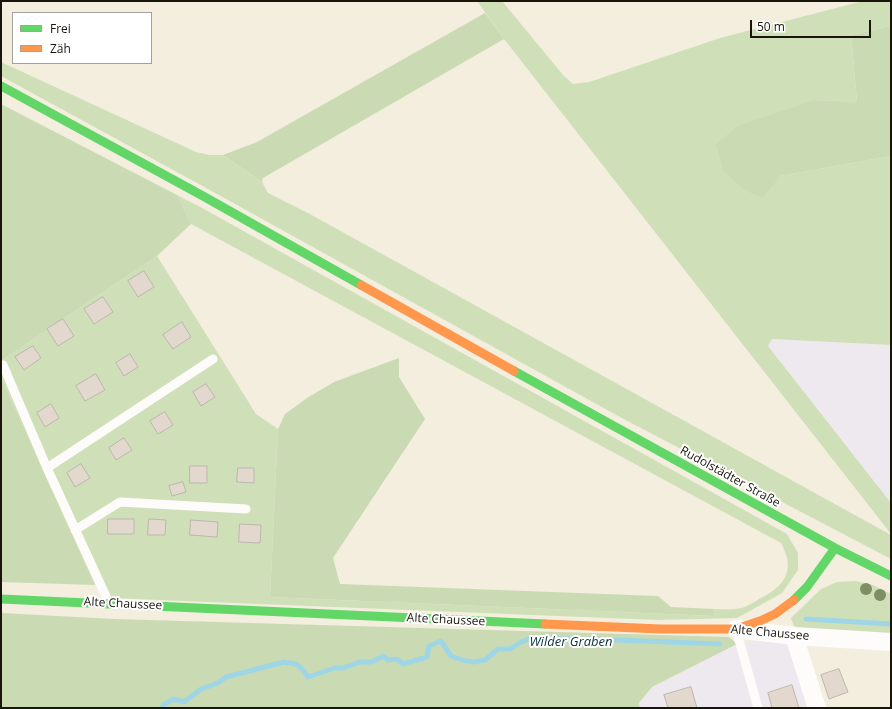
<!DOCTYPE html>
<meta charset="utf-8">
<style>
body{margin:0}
#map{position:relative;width:892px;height:709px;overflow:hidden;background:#f3eede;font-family:"Open Sans",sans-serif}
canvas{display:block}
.frame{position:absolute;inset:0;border:2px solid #19150b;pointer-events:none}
.legend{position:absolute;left:12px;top:12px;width:140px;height:52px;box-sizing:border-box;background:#fff;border:1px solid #a3a19d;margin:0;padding:5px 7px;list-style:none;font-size:12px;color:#19150b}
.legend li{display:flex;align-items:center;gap:8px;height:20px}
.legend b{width:20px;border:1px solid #a3a19d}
.scale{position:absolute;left:750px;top:20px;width:121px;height:18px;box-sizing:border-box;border:2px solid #19150b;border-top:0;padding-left:5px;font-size:12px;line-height:14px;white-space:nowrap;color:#19150b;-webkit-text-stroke:3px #fff;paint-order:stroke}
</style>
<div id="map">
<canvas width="892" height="709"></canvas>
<div class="frame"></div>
<ul class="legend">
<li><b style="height:5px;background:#63d668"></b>Frei</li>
<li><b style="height:5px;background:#ff974d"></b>Zäh</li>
</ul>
<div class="scale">50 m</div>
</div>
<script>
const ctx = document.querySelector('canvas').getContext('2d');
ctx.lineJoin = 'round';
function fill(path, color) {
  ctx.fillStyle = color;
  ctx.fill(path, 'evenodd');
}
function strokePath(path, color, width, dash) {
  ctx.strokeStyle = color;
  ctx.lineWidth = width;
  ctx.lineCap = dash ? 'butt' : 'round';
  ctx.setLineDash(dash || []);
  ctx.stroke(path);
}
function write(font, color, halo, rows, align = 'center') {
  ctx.font = font + ' "Open Sans",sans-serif';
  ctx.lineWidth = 4;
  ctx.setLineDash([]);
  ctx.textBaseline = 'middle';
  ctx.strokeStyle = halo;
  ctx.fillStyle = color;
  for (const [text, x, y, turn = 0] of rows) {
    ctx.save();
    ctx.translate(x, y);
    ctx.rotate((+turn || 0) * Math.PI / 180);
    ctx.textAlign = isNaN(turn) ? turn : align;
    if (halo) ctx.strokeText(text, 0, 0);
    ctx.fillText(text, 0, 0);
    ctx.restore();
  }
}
const industrial = new Path2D(`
 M772,339l119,6v158l-123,-157z
 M794,636l23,72h-177l-1,-5 13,-16 85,-43 7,-2z`);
const green = new Path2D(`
 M477,1h25l61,74 10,9 16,-2 131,-44 143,-37h28v25l-40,9 6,67 -43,-2 -34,76 111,-20v189l-119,-6 -4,7 123,157v31l-387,-495z
 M1,62l195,90 13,3h14l39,27 6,11 40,20 583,322v24l-273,-143 -410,-227 -207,-113z
 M177,195l27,14 583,325 11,19v17l-16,23 -45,25 -79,2 -548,-22 -5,-13h-10l-94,-208v-16l156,-105 99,158 22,15 -8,168 444,19v-7c9,0 19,1 28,-1 6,-2 12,-6 17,-9 26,-13 37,-28 22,-56l-590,-319z
 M856,581l17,4 18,9v41l-89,-6 -8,-3 -3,-8 30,-29 16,-7z`);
const forest = new Path2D(`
 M485,13l19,26 -241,139 -1,4 -39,-27 34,-13z
 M891,26v130l-111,20 -17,22 -17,-7 -22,-19 -8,-28 23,-19 75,-25 43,2 -6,-67z
 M1,104l176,91 14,29 -34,32 -156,105z
 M399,358v19l26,42 -92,139 7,26 318,12 13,11 43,2v7l-444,-19 8,-168 7,-15 22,-16 27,-16z
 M1,377l94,208 -94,-3z
 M1,613l113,6 615,18 8,7 -85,43 -13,16 1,5h-639z`);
const stream = new Path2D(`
 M806,619l85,5
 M163,708v-3l11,-6 10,3 17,-13 17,-6 8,-6 58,-15 12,2 7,6 5,7 27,-9h8l17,-6h12l11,-6 5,4 9,-1 6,5 24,-7 2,-11 12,-5 10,15 15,5 8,1 11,-2 13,-11h12l11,-7 8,-3h42l12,2 8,-2 129,5`);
const building = new Path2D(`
 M144,271l10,16 -16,10 -10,-16z
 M103,297l10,15 -19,12 -10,-15z
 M63,319l11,17 -16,10 -11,-17z
 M182,322l9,15 -18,12 -10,-14z
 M33,346l8,12 -17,12 -9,-13z
 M130,354l8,13 -14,9 -8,-13z
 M96,374l9,16 -20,11 -9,-15z
 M206,384l9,13 -14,9 -8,-14z
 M51,404l8,14 -14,9 -8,-14z
 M165,412l8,13 -15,9 -8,-13z
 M124,438l8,12 -16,10 -7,-12z
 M81,464l9,14 -15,9 -8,-14z
 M190,466h17v17h-17z
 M238,468h16v15l-17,-1z
 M183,482l3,10 -14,4 -3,-10z
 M108,519h26v15h-26z
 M149,519l17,1 -1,15h-17z
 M191,520l27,2 -1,15 -27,-2z
 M240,524l21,1 -1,18 -21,-1z
 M839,669l9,23 -19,7 -8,-24z
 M792,685l7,23h-27l-4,-15z
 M691,687l6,21h-29l-4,-13z`);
const lane = new Path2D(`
 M3,365l44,103 62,135
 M47,468l166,-109
 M75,530l45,-28 126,7
 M736,629l22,79`);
const street = new Path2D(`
 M736,629l58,7 97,6
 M794,636l23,72`);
const fast = new Path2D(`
 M1,86l202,110 158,89
 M514,371l321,177 56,28
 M1,599l544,25
 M794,600l13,-13 28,-39`);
const slow = new Path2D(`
 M361,285l153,86
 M545,624l115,5h76l24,-8 15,-7 19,-14`);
const trees = [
 [866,589],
 [880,595]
];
const streetNames = [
 ["Rudolstädter Straße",730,477,29],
 ["Alte Chaussee",123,604,3],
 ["Alte Chaussee",446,620,3],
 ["Alte Chaussee",770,633,5]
];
const waterNames = [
 ["Wilder Graben",571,642]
];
fill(industrial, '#eee9ee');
fill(green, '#cfe0b9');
fill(forest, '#cadbb3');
strokePath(stream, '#9fd6e6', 5);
fill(building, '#e2d8ce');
strokePath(building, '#beb6ae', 1);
strokePath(lane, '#fdfcfa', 9);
strokePath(street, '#fdfcfa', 18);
strokePath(fast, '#63d668', 9);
strokePath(slow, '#ff974d', 9);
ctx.fillStyle = '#808e64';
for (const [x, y] of trees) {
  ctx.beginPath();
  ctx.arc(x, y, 6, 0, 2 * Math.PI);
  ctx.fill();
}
write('12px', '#19150b', '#fff', streetNames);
write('italic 13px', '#0c333f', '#fff', waterNames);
</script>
